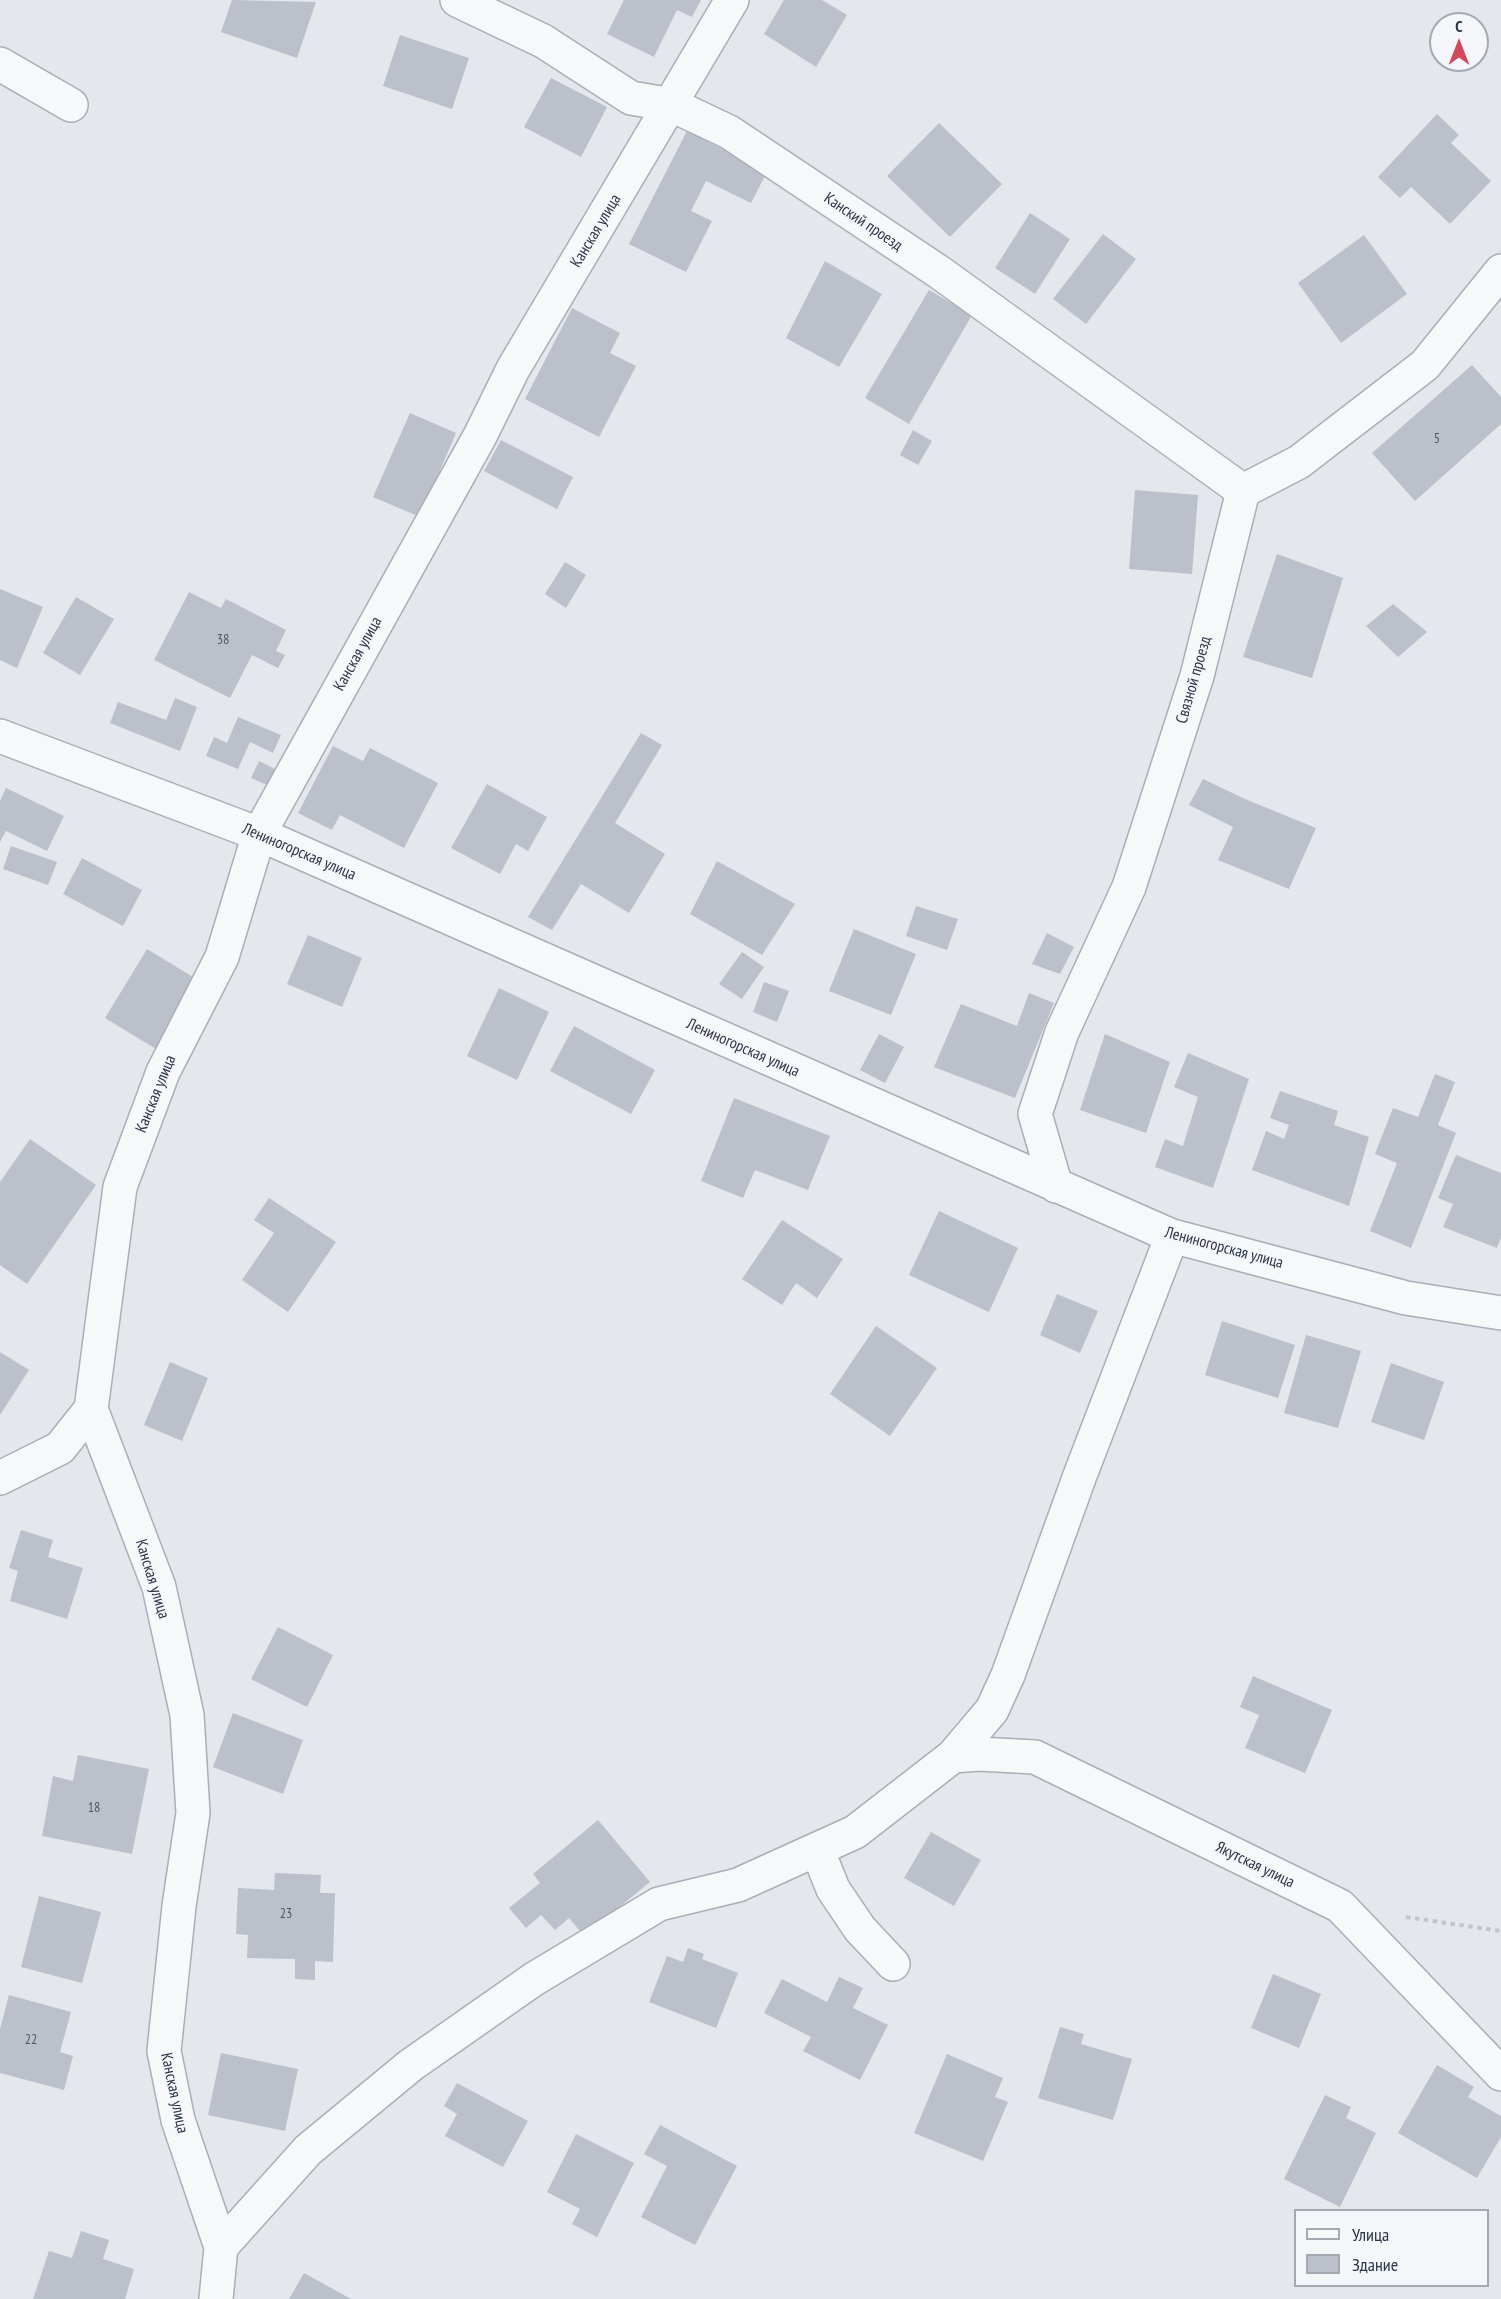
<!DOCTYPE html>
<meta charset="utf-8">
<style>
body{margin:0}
#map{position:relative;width:1501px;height:2299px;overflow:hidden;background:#e4e7ec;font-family:"PT Sans Narrow",sans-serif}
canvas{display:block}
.legend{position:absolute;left:1294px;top:2209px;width:195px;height:78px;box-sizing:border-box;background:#f4f6f9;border:2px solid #a4a8b1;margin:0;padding:8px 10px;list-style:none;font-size:18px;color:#2b3445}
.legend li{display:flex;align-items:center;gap:12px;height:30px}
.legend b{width:30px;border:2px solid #a4a8b1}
.north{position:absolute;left:1429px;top:12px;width:60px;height:60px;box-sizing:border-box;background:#f4f6f9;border:2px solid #a4a8b1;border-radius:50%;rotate:0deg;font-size:16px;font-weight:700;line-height:24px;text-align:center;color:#2b3445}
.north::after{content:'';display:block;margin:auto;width:21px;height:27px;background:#d1495b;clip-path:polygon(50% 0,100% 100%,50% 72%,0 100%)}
</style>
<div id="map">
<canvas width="1501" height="2299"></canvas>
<ul class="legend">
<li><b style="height:8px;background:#f7f8fa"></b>Улица</li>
<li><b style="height:16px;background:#bbc0ca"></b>Здание</li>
</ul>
<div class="north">С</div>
</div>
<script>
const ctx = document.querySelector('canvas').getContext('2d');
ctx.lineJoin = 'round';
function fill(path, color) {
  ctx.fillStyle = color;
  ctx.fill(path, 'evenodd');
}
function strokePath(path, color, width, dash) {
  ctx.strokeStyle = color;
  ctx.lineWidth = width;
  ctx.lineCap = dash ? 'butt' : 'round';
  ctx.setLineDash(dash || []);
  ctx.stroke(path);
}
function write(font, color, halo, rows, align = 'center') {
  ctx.font = font + ' "PT Sans Narrow",sans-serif';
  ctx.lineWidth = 4.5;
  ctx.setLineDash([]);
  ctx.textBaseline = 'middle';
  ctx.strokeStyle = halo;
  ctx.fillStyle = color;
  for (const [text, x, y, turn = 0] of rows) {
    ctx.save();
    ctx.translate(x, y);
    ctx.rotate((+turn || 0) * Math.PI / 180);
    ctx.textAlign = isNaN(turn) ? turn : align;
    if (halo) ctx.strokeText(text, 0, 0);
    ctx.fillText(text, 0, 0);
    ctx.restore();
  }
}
const building = new Path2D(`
 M232,0l84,2 -19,56 -76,-26z
 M624,0h77l-9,17 -15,-7 -23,47 -47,-23z
 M784,0h38l25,15 -31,52 -52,-33z
 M400,35l69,23 -17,51 -69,-23z
 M551,78l56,29 -26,50 -57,-30z
 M1437,114l22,21 -8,8 40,38 -41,43 -39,-37 -11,11 -22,-21z
 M939,123l63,61 -52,53 -63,-61z
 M687,131l80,41 -16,31 -45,-22 -15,30 21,10 -26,51 -57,-28z
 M1030,213l40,26 -35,55 -40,-26z
 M1103,234l33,25 -50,65 -33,-25z
 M1364,235l43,59 -66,49 -43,-60z
 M825,261l57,33 -43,73 -53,-29z
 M929,290l43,25 -63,109 -44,-26z
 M572,308l48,25 -10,20 26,13 -37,71 -74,-38z
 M1472,365l29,32v27l-86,77 -43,-48z
 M410,413l46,20 -36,84 -47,-20z
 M913,430l19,11 -14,24 -18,-10z
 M501,440l72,37 -16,32 -73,-38z
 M1135,490l63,5 -6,79 -63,-5z
 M1277,554l66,24 -31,100 -69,-21z
 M565,562l21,13 -20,33 -21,-14z
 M0,589l43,18 -26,61 -17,-8z
 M189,592l32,16 5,-9 60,31 -10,21 9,4 -7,13 -26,-13 -22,43 -76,-38z
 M76,597l38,22 -34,56 -37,-22z
 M1393,604l34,28 -29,25 -32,-31z
 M175,698l22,9 -17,44 -70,-28 8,-21 48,18z
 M238,717l43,18 -8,18 -23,-11 -12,27 -32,-13 8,-19 13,6z
 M641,733l21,12 -47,78 50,31 -36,59 -48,-29 -29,46 -24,-13z
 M333,746l30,15 7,-13 68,35 -34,65 -64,-33 -8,15 -34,-17z
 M259,761l16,8 -8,16 -16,-7z
 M1203,779l42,20 71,29 -27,61 -71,-29 15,-33 -44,-22z
 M487,784l60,33 -19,34 -12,-7 -16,30 -49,-26z
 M6,788l58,28 -17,35 -41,-20 -6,11v-41z
 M11,846l46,16 -9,23 -45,-16z
 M82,858l60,32 -19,36 -60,-32z
 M717,861l78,43 -33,51 -72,-41z
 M916,906l42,13 -11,31 -41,-14z
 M854,929l62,25 -25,61 -62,-24z
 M1047,933l27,14 -14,27 -28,-10z
 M308,935l54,23 -20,49 -55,-23z
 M147,949l51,31 -42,69 -51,-31z
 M742,952l22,15 -22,32 -23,-15z
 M764,982l25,9 -12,31 -24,-10z
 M499,988l50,24 -32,68 -50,-24z
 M1029,993l25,10 -39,95 -81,-31 27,-63 56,22z
 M574,1026l81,44 -24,44 -81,-43z
 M879,1034l25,13 -19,36 -25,-13z
 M1105,1034l65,28 -24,71 -66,-23z
 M1188,1053l61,26 -36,109 -58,-21 10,-28 18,7 15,-49 -24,-10z
 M1435,1074l20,8 -17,43 18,8 -45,115 -41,-17 27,-68 -22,-9 18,-46 25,9z
 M1280,1091l58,20 -4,14 35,12 -20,69 -97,-36 14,-39 18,8 5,-14 -19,-7z
 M734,1098l96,38 -22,54 -53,-20 -12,28 -42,-17z
 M30,1139l66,46 -69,99 -27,-19v-83z
 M1456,1155l45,18v65l-4,10 -54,-21 10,-23 -15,-6z
 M269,1198l67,44 -48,70 -46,-32 32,-47 -20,-13z
 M939,1211l79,37 -29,64 -80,-37z
 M782,1220l61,39 -26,39 -21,-15 -14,22 -40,-26z
 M1057,1294l41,17 -18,42 -40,-18z
 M1222,1321l73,24 -17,53 -73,-23z
 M876,1326l61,42 -47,68 -60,-42z
 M1306,1335l55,16 -23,77 -54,-15z
 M0,1352l29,18 -29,45z
 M170,1362l38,16 -26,63 -38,-16z
 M1391,1363l53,19 -20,58 -53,-18z
 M21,1530l32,10 -5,17 35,11 -16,51 -57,-18 8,-30 -9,-3z
 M278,1627l55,28 -26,52 -56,-28z
 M1253,1676l79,34 -27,63 -60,-25 14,-33 -19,-8z
 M233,1713l70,27 -20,54 -70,-27z
 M78,1755l71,14 -17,85 -90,-18 11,-60 20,5z
 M598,1820l52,62 -66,54 -15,-18 -14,12 -14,-15 -15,13 -17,-20 31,-25 -7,-9z
 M931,1832l50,28 -27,46 -50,-28z
 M275,1873l46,2 -1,18h15l-2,69 -18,-1v19l-20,-1v-20l-48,-1 1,-23 -12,-1 2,-46 36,2z
 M39,1896l62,16 -19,71 -61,-16z
 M688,1948l16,6 -2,5 36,14 -22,55 -67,-26 18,-46 16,6z
 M1273,1974l48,20 -22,54 -48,-20z
 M839,1977l24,11 -10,20 35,17 -28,55 -57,-29 8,-14 -47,-24 18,-34 45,23z
 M9,1995l62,17 -11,40 13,4 -9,34 -64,-17v-44z
 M1060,2027l24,7 -3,10 51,15 -19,61 -75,-22z
 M221,2053l77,16 -13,62 -77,-16z
 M947,2054l56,24 -8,19 13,5 -25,59 -69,-28z
 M1437,2065l37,22 -6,10 33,19v21l-24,41 -79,-45z
 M457,2083l71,38 -25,46 -58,-31 12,-22 -13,-8z
 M1325,2095l26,12 -5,11 30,15 -36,74 -56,-28z
 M660,2125l77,41 -42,79 -54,-28 26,-51 -23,-12z
 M576,2134l58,29 -37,74 -25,-13 8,-15 -33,-17z
 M81,2231l28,9 -6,19 31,10 -9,30h-92l16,-48 23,7z
 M304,2273l47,26h-62z`);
const path = new Path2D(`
 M1406,1917l95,14`);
const minor = new Path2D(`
 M457,0l86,41 88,57 41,7 57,27 210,140 304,219
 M0,64l71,41
 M0,736l259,98 913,402 234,62 95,15
 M1056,1186l-21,-72 27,-82 67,-145 68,-211 46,-185 56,-29 126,-97 76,-94
 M0,1478l60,-30 31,-39
 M953,1756l26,-2 56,3 305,149 161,168
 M817,1849l16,40 27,40 33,35
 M221,2247l87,-97 103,-85 123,-86 125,-75 79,-19 117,-53 98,-76 39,-46 16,-35 71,-197 93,-242
 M216,2299l5,-52 -43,-127 -14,-69 15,-145 14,-93 -6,-98 -28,-128 -68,-178 29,-222 43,-115 59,-115 37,-123 221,-398 33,-67 219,-369`);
const numberNames = [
 ["5",1437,439],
 ["38",223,640],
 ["18",94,1808],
 ["23",286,1914],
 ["22",31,2040]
];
const streetNames = [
 ["Канский проезд",863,222,34],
 ["Канская улица",596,231,-59],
 ["Канская улица",358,654,-61],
 ["Связной проезд",1194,680,-74],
 ["Лениногорская улица",299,852,23],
 ["Лениногорская улица",743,1048,24],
 ["Канская улица",156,1094,-68],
 ["Лениногорская улица",1224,1248,15],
 ["Канская улица",152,1579,73],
 ["Якутская улица",1255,1865,26],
 ["Канская улица",174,2093,78]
];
fill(building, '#bbc0ca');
strokePath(minor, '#a9aeb7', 36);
strokePath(path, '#c2c5cb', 4, [4.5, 4.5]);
strokePath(minor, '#f7f8fa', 33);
write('14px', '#4f5766', null, numberNames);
write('16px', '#2b3445', '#f4f6f9', streetNames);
</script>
